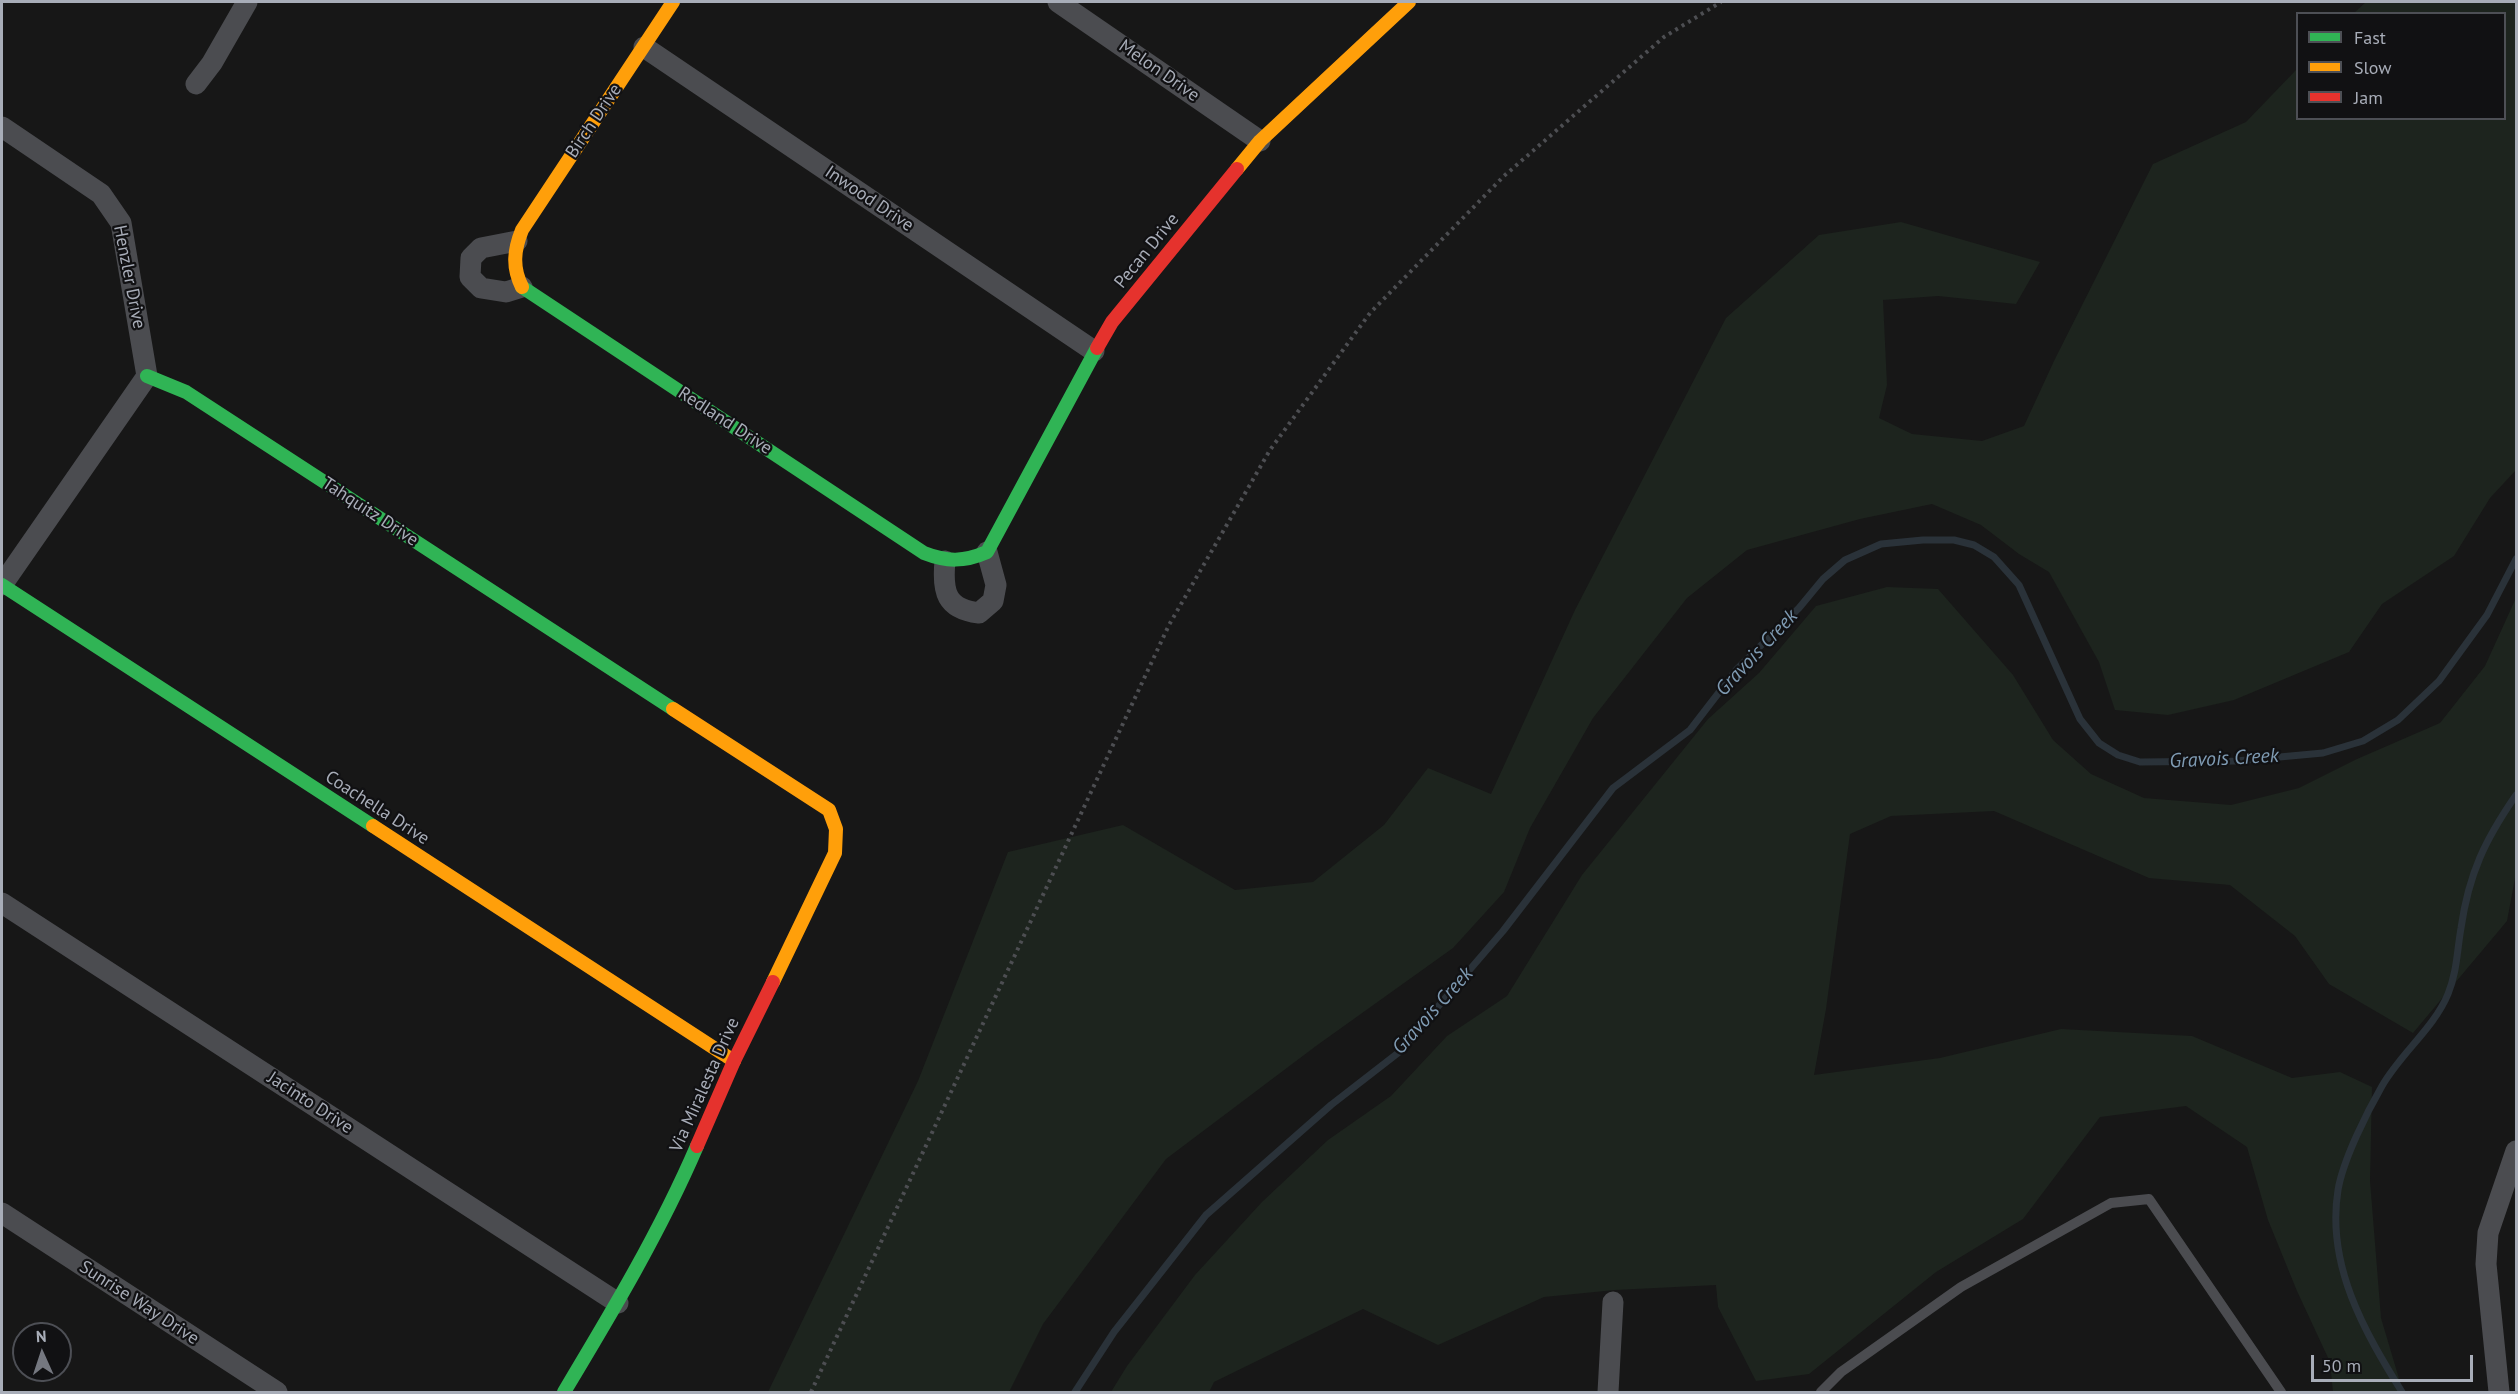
<!DOCTYPE html>
<style>
body{margin:0}
#map{position:relative;width:2518px;height:1394px;overflow:hidden;background:#171717;font-family:"PT Sans",sans-serif}
canvas{display:block}
.frame{position:absolute;inset:0;border:3px solid #a8adb8;pointer-events:none}
.legend{position:absolute;left:2296px;top:12px;width:210px;height:108px;box-sizing:border-box;background:#111113;border:2px solid #4d4f55;margin:0;padding:8px 10px;list-style:none;font-size:18px;color:#a8adb8}
.legend li{display:flex;align-items:center;gap:12px;height:30px}
.legend b{width:30px;border:2px solid #4d4f55}
.north{position:absolute;left:12px;top:1322px;width:60px;height:60px;box-sizing:border-box;background:#111113;border:2px solid #4d4f55;border-radius:50%;rotate:357deg;font-size:16px;font-weight:700;line-height:24px;text-align:center;color:#a8adb8}
.north::after{content:'';display:block;margin:auto;width:21px;height:27px;background:#757880;clip-path:polygon(50% 0,100% 100%,50% 72%,0 100%)}
.scale{position:absolute;left:2311px;top:1355px;width:162px;height:27px;box-sizing:border-box;border:3px solid #a8adb8;border-top:0;padding-left:8px;font-size:18px;line-height:21px;white-space:nowrap;color:#a8adb8;-webkit-text-stroke:4px #111113;paint-order:stroke}
</style>
<div id="map">
<canvas width="2518" height="1394"></canvas>
<div class="frame"></div>
<ul class="legend">
<li><b style="height:8px;background:#30b455"></b>Fast</li>
<li><b style="height:8px;background:#ff9f0a"></b>Slow</li>
<li><b style="height:8px;background:#e5322d"></b>Jam</li>
</ul>
<div class="north">N</div>
<div class="scale">50 m</div>
</div>
<script>
const ctx = document.querySelector('canvas').getContext('2d');
ctx.lineJoin = 'round';
function fill(path, color) {
  ctx.fillStyle = color;
  ctx.fill(path, 'evenodd');
}
function strokePath(path, color, width, dash) {
  ctx.strokeStyle = color;
  ctx.lineWidth = width;
  ctx.lineCap = dash ? 'butt' : 'round';
  ctx.setLineDash(dash || []);
  ctx.stroke(path);
}
function write(font, color, halo, rows, align = 'center') {
  ctx.font = font + ' "PT Sans",sans-serif';
  ctx.lineWidth = 4.5;
  ctx.setLineDash([]);
  ctx.textBaseline = 'middle';
  ctx.strokeStyle = halo;
  ctx.fillStyle = color;
  for (const [text, x, y, turn = 0] of rows) {
    ctx.save();
    ctx.translate(x, y);
    ctx.rotate((+turn || 0) * Math.PI / 180);
    ctx.textAlign = isNaN(turn) ? turn : align;
    if (halo) ctx.strokeText(text, 0, 0);
    ctx.fillText(text, 0, 0);
    ctx.restore();
  }
}
const green = new Path2D(`
 M2366,2h150v468l-26,28 -36,58 -72,48 -33,48 -115,48 -66,15 -53,-5 -16,-48 -50,-90 -30,-18 -38,-29 -49,-21 -72,15 -113,31 -60,48 -94,120 -63,110 -26,64 -51,56 -137,98 -150,113 -123,165 -34,68h-241l150,-311 90,-229 115,-27 112,65 78,-8 71,-57 44,-57 63,26 84,-184 151,-292 93,-83 82,-13 139,40 -24,42 -78,-8 -55,4 4,85 -8,33 33,16 70,7 42,-15 30,-65 99,-197 93,-42 51,-53 1,49h206v-104l-150,-1z
 M1887,587l51,2 75,86 40,65 38,34 53,24 87,7 68,-17 58,-29 83,-36 45,-57 31,-68v275l-9,48 -94,112 -84,-49 -34,-48 -65,-51 -81,-7 -155,-67 -103,5 -41,18 -24,175 -12,66 126,-17 121,-29 131,7 100,42 48,-6 32,15 -2,94 11,137 22,74h-70l-3,-30 -33,-71 -29,-71 -21,-73 -61,-41 -86,11 -77,102 -87,53 -127,102 -53,7 -38,-74 -2,-22 -101,5 -71,7 -106,48 -75,-36 -149,73 -5,10h-98l16,-26 68,-91 67,-73 66,-62 63,-44 56,-60 60,-40 75,-121 126,-156 51,-46 57,-67z`);
const stream = new Path2D(`
 M1075,1392l39,-60 92,-117 125,-110 67,-52 105,-122 110,-143 77,-58 47,-61 62,-61 24,-29 22,-19 36,-16 42,-4h31l20,5 20,12 25,28 61,134 19,24 19,12 22,7 96,-1 87,-8 40,-12 35,-21 41,-39 48,-66 29,-56
 M2402,1392c-38,-61 -76,-127 -64,-202 5,-30 29,-78 44,-104 19,-33 52,-58 66,-92 9,-22 9,-43 13,-66 8,-55 24,-88 55,-133`);
const path = new Path2D(`
 M811,1392l358,-767 101,-175 100,-137 134,-137 160,-139 57,-35`);
const lane = new Path2D(`
 M1821,1392l20,-20 120,-85 150,-84 38,-4 132,193`);
const street = new Path2D(`
 M1058,2l202,139
 M644,47l450,304
 M196,84l16,-21 35,-61
 M2,127l99,67 20,29 26,153 -145,209
 M517,241l-36,7 -10,10 -1,19 11,11 25,4 16,-5
 M945,561c-3,31 1,48 34,52l14,-12 3,-16 -9,-33
 M2,903l616,400
 M2,1213l275,179
 M1608,1392l5,-90
 M2499,1392l-13,-128 2,-31 28,-82`);
const fast = new Path2D(`
 M522,287l402,266c23,9 40,9 63,-1l110,-204
 M147,376l39,16 487,317
 M2,585l371,241
 M564,1392c48,-80 96,-160 133,-246`);
const slow = new Path2D(`
 M1237,169l23,-28 149,-139
 M522,287c-10,-20 -8,-37 0,-57l151,-228
 M673,709l156,101 7,19 -1,24 -62,129
 M373,826l361,235`);
const jam = new Path2D(`
 M1097,348l15,-26 125,-153
 M697,1146l37,-85 39,-79`);
const streetNames = [
 ["Melon Drive",1159,71,35],
 ["Birch Drive",594,121,-56],
 ["Inwood Drive",869,199,34],
 ["Pecan Drive",1147,251,-51],
 ["Henzler Drive",129,277,79],
 ["Redland Drive",725,421,33],
 ["Tahquitz Drive",370,512,33],
 ["Coachella Drive",377,808,33],
 ["Via Miralesta Drive",705,1085,-66],
 ["Jacinto Drive",310,1103,33],
 ["Sunrise Way Drive",139,1303,33]
];
const waterNames = [
 ["Gravois Creek",1757,653,-47],
 ["Gravois Creek",2224,759,-3],
 ["Gravois Creek",1433,1011,-48]
];
fill(green, '#1d241e');
strokePath(stream, '#2a3239', 7);
strokePath(path, '#4d4e52', 4, [3, 4.5]);
strokePath(lane, '#4b4c50', 10);
strokePath(street, '#4b4c50', 21);
strokePath(fast, '#30b455', 14);
strokePath(slow, '#ff9f0a', 14);
strokePath(jam, '#e5322d', 14);
write('18px', '#a8adb8', '#111113', streetNames);
write('italic 20px', '#7f9bb3', '#111113', waterNames);
</script>
